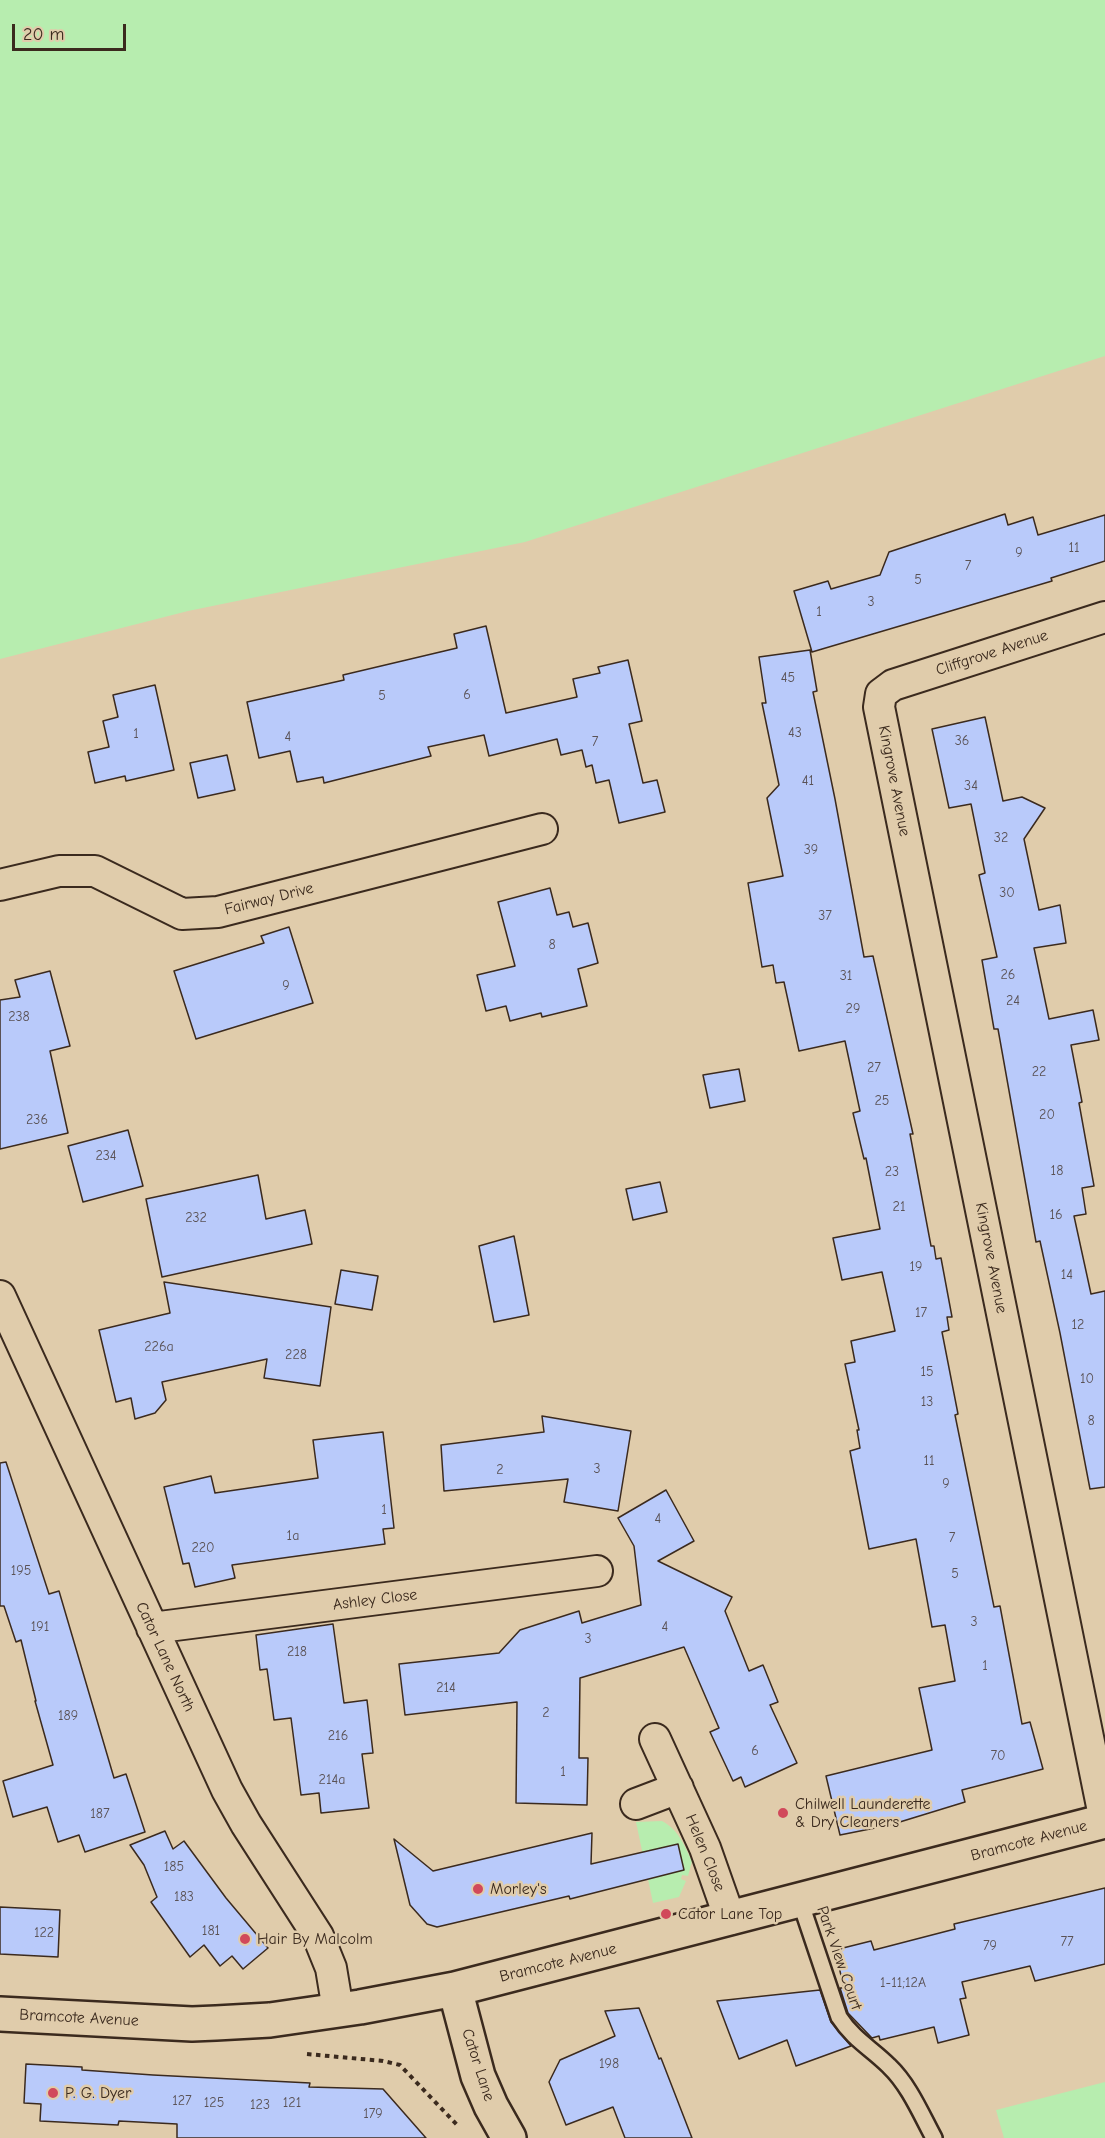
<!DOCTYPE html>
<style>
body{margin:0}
#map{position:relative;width:1105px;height:2138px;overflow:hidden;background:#e0ccab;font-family:"Comic Neue",sans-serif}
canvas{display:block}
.scale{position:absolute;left:12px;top:24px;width:114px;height:27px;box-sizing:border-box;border:3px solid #3b2a1e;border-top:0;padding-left:8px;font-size:18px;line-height:21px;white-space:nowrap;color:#3b2a1e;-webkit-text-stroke:4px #e0ccab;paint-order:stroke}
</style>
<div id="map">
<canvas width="1105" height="2138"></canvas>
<div class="scale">20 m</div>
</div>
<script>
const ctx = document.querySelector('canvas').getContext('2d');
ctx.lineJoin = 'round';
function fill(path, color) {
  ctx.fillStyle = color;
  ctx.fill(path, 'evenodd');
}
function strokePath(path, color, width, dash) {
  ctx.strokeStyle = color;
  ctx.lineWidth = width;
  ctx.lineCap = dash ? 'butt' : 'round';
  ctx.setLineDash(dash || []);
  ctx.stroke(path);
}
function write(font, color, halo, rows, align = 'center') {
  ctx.font = font + ' "Comic Neue",sans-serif';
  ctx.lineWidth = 5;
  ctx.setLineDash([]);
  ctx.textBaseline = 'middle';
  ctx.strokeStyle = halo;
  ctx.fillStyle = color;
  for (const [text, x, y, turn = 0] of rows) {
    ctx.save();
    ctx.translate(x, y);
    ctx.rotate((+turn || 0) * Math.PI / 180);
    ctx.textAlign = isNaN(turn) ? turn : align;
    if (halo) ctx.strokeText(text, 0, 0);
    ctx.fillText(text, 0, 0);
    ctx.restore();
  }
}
const green = new Path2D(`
 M0,0h1105v356l-580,186 -337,69 -188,48z
 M662,1821c17,9 22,24 30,40l-4,15 -6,-1 -1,4 5,2 -7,16 -26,6 -17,-81z
 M1105,2082v56h-101l-8,-28z`);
const building = new Path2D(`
 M1005,514l3,11 25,-8 5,18 67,-20v46l-54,17 1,3 -240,71 -18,-61 34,-10 3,8 49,-14 9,-23z
 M486,626l20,87 71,-16 -4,-18 27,-6 -2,-6 30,-7 14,61 -13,3 14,59 14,-3 8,32 -46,11 -10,-43 -13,3 -4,-18 -6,2 -4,-17 -21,5 -4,-16 -68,17 -5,-21 -56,12 3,9 -107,27 -1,-6 -26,5 -7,-31 -31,7 -12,-56 97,-22 -1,-5 114,-27 -3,-14z
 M810,650l7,41 -4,1 22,107 29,158 9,-1 40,178h-3l21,112h3l2,13 5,-1 11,59h-5l2,13 -7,2 16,82 -3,1 39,192 6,-1 22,118 8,-2 13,47 -81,21 3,12 -75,23 -50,10 -14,-59 106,-26 -13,-62 36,-7 -10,-56 -13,2 -16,-88 -47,10 -19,-98 10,-3 -3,-18h2l-14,-66 10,-2 -4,-21 44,-10 -13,-59 -40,8 -9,-42 47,-9 -14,-71 -2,1 -11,-46 7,-2 -15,-70 -46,10 -15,-69 -8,1 -3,-18 -11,2 -14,-84 35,-7 -16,-78 12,-13 -17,-82h4l-7,-46z
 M155,685l19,85 -48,11 -1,-5 -30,7 -7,-31 21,-5 -6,-26 15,-4 -5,-22z
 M985,717l18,84 19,-4 23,11 -21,31 15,71 21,-5 6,38 -32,5 15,71 44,-9 6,30 -28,5 11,57 -3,1 15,83 -12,2 4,26 -12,2 17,78 14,-3v196l-15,2 -30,-156 -20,-92 -4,1 -38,-213h-4l-12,-69 15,-3 -18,-82 6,-2 -14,-69 -22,4 -17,-79z
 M227,755l8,35 -37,8 -8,-35z
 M550,888l7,27 12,-3 4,15 15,-4 10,40 -20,6 9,37 -45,11 -1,-4 -31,8 -4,-15 -20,5 -9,-36 38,-9 -17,-64z
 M289,927l24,76 -117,36 -22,-68 90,-28 -3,-7z
 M50,971l20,75 -20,5 18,82 -68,16v-149l20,-3 -5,-17z
 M739,1069l6,32 -35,7 -7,-33z
 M128,1130l15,56 -60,16 -15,-56z
 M258,1175l8,44 39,-9 7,34 -150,33 -16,-78z
 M660,1182l7,30 -34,8 -7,-31z
 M514,1236l15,79 -35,7 -15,-76z
 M341,1270l37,6 -6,34 -37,-6z
 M164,1282l167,25 -11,79 -56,-8 3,-19 -105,23 4,18 -11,13 -20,6 -4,-21 -15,4 -17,-72 71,-17z
 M542,1416l89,15 -13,80 -54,-9 4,-23 -124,12 -3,-46 103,-13z
 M383,1432l11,96 -11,1 2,15 -153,21 3,13 -40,9 -6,-24 -6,1 -19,-77 47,-11 4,17 103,-15 -5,-38z
 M6,1462l43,132 10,-3 55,187 12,-4 19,58 -60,20 -6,-17 -21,7 -11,-35 -34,10 -10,-36 50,-16 -18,-64h1l-15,-61 -5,2 -12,-36h-4v-143z
 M666,1490l28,51 -36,20 74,36 -7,14 24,60 14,-6 15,37 -8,3 27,58 -52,24 -4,-10 -8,4 -23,-49 9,-4 -35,-81 -104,31 -1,80h9l-1,47 -71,-2 1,-101 -112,13 -6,-51 100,-11 21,-23 59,-19 3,12 59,-18 -7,-59 -16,-28z
 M333,1624l11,79 23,-3 6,53 -11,1 7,54 -48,5 -2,-20 -18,2 -10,-77 -17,2 -7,-51 -7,1 -4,-35z
 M165,1831l8,18 11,-8 42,57 42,50 -25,21 -11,-13 -12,10 -16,-21 -14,12 -39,-55 6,-5 -13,-32 -14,-20z
 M592,1833l-1,31 87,-20 6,26 -114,29 -1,-3 -132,31 -10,-3 -17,-19 -16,-66 39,32z
 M1105,1888v76l-70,17 -5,-15 -68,16 4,16 -6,1 9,36 -31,8 -4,-16 -54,13 -1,-4 -7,2 -24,-25 -8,-25h4l-9,-38 36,-9 3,9 81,-21 -1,-5z
 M0,1907l60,3 -2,47 -58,-3z
 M820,1990l11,32 20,24 -55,20 -9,-26 -48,19 -22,-58z
 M639,2008l20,51 2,-1 31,80h-67l-12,-31 -47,18 -17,-43 11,-22 55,-24 -10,-25z
 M26,2064l56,3v3l71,5 157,8 -1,4 74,2 43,49h-249v-14l-58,-3 -1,4 -78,-4 1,-17 -17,-1z`);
const path = new Path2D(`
 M307,2054l76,7 17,4 58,61`);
const lane = new Path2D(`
 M800,1901l39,116c15,23 32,31 50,49 20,19 32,48 45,72`);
const street = new Path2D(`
 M0,885l59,-14h36l87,43 36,-2 324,-83
 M0,1296l227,494 19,34 72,112 13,32 7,42
 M152,1628l445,-57
 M655,1739l50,109 25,71
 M636,1804l42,-16
 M1105,1821l-226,-1114 2,-13 12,-9 212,-68`);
const secondary = new Path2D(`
 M455,1989l23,87 13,30 18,32
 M0,2014l192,10 24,-1 54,-3 90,-13 95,-18 650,-168`);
const markers = [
 [783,1813,6,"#d1495b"],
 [478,1889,6,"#d1495b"],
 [666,1914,6,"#d1495b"],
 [245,1939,6,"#d1495b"],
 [53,2093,6,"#d1495b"]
];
const numberNames = [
 ["11",1074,548],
 ["9",1019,553],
 ["7",968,566],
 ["5",918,580],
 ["3",871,602],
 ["1",819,612],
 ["45",788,678],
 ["6",467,695],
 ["5",382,696],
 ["43",795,733],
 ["1",136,734],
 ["4",288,737],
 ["36",962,741],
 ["7",595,742],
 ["41",808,781],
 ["34",971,786],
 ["32",1001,838],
 ["39",811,850],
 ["30",1007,893],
 ["37",825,916],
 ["8",552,945],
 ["26",1008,975],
 ["31",846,976],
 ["9",286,986],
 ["24",1013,1001],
 ["29",853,1009],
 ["238",19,1017],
 ["27",874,1068],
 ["22",1039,1072],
 ["25",882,1101],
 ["20",1047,1115],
 ["236",37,1120],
 ["234",106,1156],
 ["18",1057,1171],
 ["23",892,1172],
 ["21",899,1207],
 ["16",1056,1215],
 ["232",196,1218],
 ["19",916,1267],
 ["14",1067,1275],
 ["17",921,1313],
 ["12",1078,1325],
 ["226a",159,1347],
 ["228",296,1355],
 ["15",927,1372],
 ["10",1087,1379],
 ["13",927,1402],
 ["8",1091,1421],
 ["11",929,1461],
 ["3",597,1469],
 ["2",500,1470],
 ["9",946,1484],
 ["1",384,1510],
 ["4",658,1519],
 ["1a",293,1536],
 ["7",952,1538],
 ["220",203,1548],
 ["195",21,1571],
 ["5",955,1574],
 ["3",974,1622],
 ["191",40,1627],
 ["4",665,1627],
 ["3",588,1639],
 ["218",297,1652],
 ["1",985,1666],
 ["214",446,1688],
 ["2",546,1713],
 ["189",68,1716],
 ["216",338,1736],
 ["6",755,1751],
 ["70",998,1756],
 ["1",563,1772],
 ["214a",332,1780],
 ["187",100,1814],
 ["185",174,1867],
 ["183",184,1897],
 ["181",211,1931],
 ["122",44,1933],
 ["77",1067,1942],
 ["79",990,1946],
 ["1-11;12A",903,1983],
 ["198",609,2064],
 ["127",182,2101],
 ["125",214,2103],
 ["121",292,2103],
 ["123",260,2105],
 ["179",373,2114]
];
const streetNames = [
 ["Cliffgrove Avenue",992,653,-18],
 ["Kingrove Avenue",894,781,79],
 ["Fairway Drive",269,899,-14],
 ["Kingrove Avenue",991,1258,79],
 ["Ashley Close",375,1600,-7],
 ["Cator Lane North",165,1657,65],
 ["Bramcote Avenue",1029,1841,-15],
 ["Helen Close",705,1853,68],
 ["Park View Court",839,1958,71],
 ["Bramcote Avenue",558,1963,-14],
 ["Bramcote Avenue",79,2018,3],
 ["Cator Lane",478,2065,72]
];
const poiNames = [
 ["Chilwell Launderette",795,1804],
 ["& Dry Cleaners",795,1822],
 ["Morley's",490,1889],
 ["Cator Lane Top",678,1914],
 ["Hair By Malcolm",257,1939],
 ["P. G. Dyer",65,2093]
];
fill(green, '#b7edaf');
fill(building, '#b9cafa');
strokePath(building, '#3b2a1e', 1.5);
strokePath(lane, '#3b2a1e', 20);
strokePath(street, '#3b2a1e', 34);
strokePath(secondary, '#3b2a1e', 38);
strokePath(path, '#3b2a1e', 4, [4.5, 4.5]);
strokePath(lane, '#e0ccab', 15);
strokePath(street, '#e0ccab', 30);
strokePath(secondary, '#e0ccab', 33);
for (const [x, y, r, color] of markers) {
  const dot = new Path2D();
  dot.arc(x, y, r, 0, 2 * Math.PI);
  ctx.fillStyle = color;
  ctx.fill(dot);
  strokePath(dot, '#e0ccab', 2);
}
write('14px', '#5a5255', null, numberNames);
write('16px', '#3b2a1e', '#e0ccab', streetNames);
write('16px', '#3b2a1e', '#e0ccab', poiNames, 'left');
</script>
